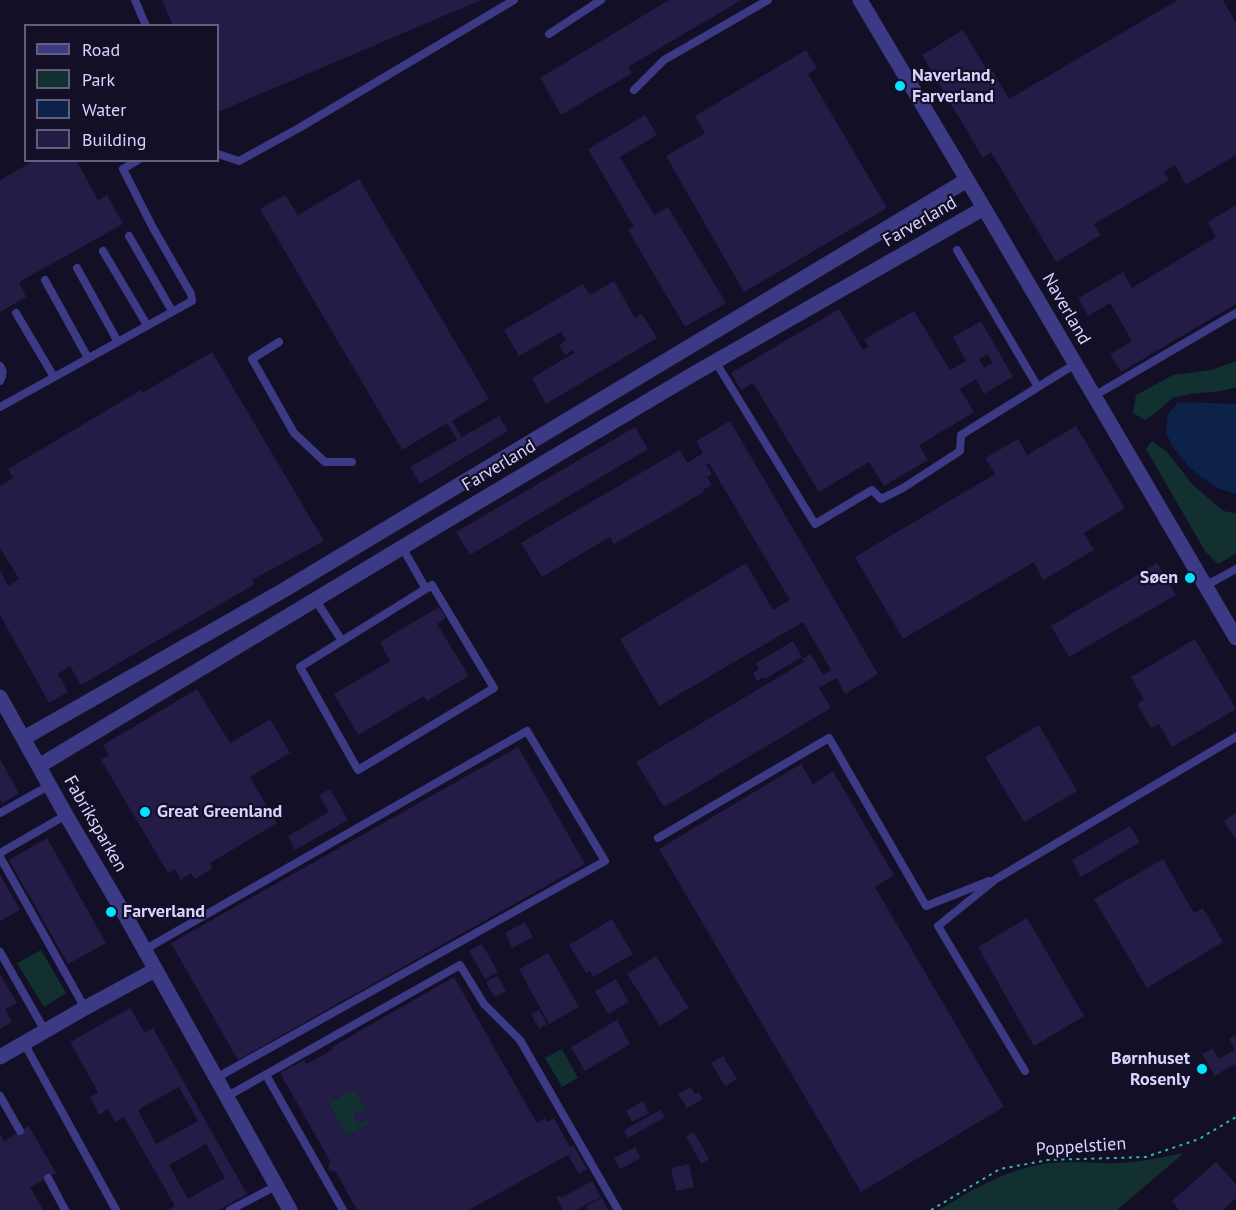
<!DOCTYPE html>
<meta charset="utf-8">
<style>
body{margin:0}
#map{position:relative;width:1236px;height:1210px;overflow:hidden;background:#130f26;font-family:"PT Sans",sans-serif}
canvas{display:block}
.legend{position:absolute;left:24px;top:24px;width:195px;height:138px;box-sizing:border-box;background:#130f26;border:2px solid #625e7d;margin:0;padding:8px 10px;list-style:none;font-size:18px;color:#d9d4ff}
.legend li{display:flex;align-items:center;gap:12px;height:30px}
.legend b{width:30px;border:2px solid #625e7d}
</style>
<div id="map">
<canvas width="1236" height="1210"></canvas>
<ul class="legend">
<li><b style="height:8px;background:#3d3a85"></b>Road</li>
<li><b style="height:16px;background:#12302f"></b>Park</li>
<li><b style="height:16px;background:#0c2248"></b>Water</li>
<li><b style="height:16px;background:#241b47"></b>Building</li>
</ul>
</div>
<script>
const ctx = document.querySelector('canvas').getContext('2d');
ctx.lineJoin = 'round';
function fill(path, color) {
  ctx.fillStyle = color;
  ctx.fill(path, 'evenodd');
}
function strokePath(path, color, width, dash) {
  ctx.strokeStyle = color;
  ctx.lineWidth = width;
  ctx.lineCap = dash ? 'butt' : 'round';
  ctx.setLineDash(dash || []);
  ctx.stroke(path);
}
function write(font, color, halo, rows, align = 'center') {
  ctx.font = font + ' "PT Sans",sans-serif';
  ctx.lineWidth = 4.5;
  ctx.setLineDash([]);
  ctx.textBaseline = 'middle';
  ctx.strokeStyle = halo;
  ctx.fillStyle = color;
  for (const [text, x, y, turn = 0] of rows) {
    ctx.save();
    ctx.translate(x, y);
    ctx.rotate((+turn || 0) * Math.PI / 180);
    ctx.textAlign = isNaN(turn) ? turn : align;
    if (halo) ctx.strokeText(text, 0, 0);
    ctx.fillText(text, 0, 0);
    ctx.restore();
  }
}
const green = new Path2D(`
 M1236,361v26l-15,4 -31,3 -18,4 -15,14 -12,8 -12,-7 3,-18 37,-20 38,-5z
 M1152,441l15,11 25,32 31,27 13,2v41l-18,10 -13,-13 -59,-102z
 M41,950l25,43 -22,14 -27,-44z
 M562,1049l16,29 -16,9 -17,-29z
 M354,1089l19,32 -26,15 -19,-33z
 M1184,1153l-67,57h-178c31,-19 63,-38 99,-45 28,-6 55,-1 82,-2 22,-1 43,-6 64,-10z`);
const water = new Path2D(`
 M1178,402l58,2v90l-19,-6 -16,-11 -13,-11 -16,-20 -6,-14 2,-18z`);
const building = new Path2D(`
 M162,0h319l-263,112v-86h-45z
 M669,0h72l-113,67 4,6 -71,42 -21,-37z
 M1178,0h45l13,23v132l-50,30 -11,-20 -11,7 5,8 -75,44 7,11 -45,27 -65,-110 -8,6 -61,-103 41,-25 24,40 4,-2 18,31z
 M806,50l11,18 -9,6 79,134 -143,84 -78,-136 39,-23 -10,-17z
 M645,115l12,20 -37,22 34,58 14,-8 58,96 -41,24 -57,-97 6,-3 -46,-78z
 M35,160h41l22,40 9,-5 16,29 -104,58 7,15 -26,15v-132z
 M359,179l130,220 -37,22 10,16 37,-21 9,15 -88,53 -10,-17 47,-27 -10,-17 -45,27 -142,-241 25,-14 13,20z
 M1236,205v99l-115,68 -11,-18 22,-13 -22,-38 -22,13 -10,-18 45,-26 9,16 84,-51 -8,-15z
 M614,281l21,37 7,-4 15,24 -111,66 -14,-26 42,-25 -1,-3 -8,5 -6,-10 7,-5 -5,-8 -42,24 -15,-26 79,-46 7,11z
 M839,309l24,41 5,-3 -4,-8 50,-28 36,59 16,-9 -13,-24 28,-16 32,56 -29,17 -8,-15 -16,10 14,23 -55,33 9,15 -44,26 -15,-24 -50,30 -66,-109 -12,7 -10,-17zM988,354l4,9 -8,5 -5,-9z
 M212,352l112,189 -72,39 3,4 -174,101 -11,-19 -12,8 10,18 -19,11 -49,-88v-45l8,16 11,-7 -19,-31v-62l13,-8 -5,-9 133,-79 1,3z
 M730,421l148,253 -33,20 -9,-16 -17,10 12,20 -167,99 -28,-45 168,-100 -2,-3 9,-5 12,21 8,-5 -28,-48 -144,84 -39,-67 126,-76 27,47 17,-10 -81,-137 -3,1 6,10 -5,3 5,8 -9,5 1,2 -90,52 -4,-7 -68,40 -21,-34 159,-93 7,13 16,-10 -7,-12z
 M1076,426l49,82 -41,25 10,17 -51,30 -9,-18 -131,77 -48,-82 140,-83 -10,-16 33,-19 9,16z
 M635,427l13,22 -178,106 -14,-23z
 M1157,563l19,32 -107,62 -18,-31z
 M439,607l7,11 -9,6 32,52 -42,25 -3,-5 -66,39 -24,-41 56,-33 -10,-19z
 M1195,639l41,70 -64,38 -13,-23 -8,4 -14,-24 7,-4 -13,-23z
 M793,641l9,16 -37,22 -1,-2 -7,4 -4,-8 6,-4 -3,-6z
 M197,689l33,54 40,-24 20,34 -40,24 27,46 -67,40 3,5 -18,11 -4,-6 -10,7 -6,-11 -7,4 -67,-113 8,-5 -6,-10z
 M1039,725l38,66 -53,31 -39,-65z
 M518,747l67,117 -347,196 -67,-117z
 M0,759l19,34 -17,11 -2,-5z
 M801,764l12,20 20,-13 61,104 -19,12 129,220 -143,85 -202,-343z
 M330,789l18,31 -53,30 -7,-14 41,-24 -10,-17z
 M1236,813v27l-12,-19z
 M1130,826l10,16 -59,35 -9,-17z
 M47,838l59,105 -38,21 -59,-104z
 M1163,859l31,54 9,-5 20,34 -76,46 -53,-89z
 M0,874l20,36 -20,11z
 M1027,918l57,98 -50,30 -56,-99z
 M612,919l21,35 -40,23 -3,-6 -4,2 -17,-28z
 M525,922l8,15 -21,11 -7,-15z
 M482,944l16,28 -13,7 -16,-28z
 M548,953l31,54 -30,17 -30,-55z
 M656,956l33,52 -29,18 -33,-52z
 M0,974l17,29 -12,6 7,13 -12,7z
 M498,976l8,15 -12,6 -8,-15z
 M454,977l83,146 8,-5 2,4 7,-4 16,29 3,-2 14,24 -8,5 -11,-19 -99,55h-112l-21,-38 -8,-2 2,-9 -50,-88 24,-13 3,4 26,-15 -1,-2zM354,1089l19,32 -26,15 -19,-33z
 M616,979l13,23 -21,12 -13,-23z
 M130,1008l15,25 8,-5 94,166 -28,16h-52l8,-4 -51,-89 -9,5 -7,-13 -9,6 -9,-18 8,-5 -28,-50zM179,1087l19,34 -42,23 -18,-34zM206,1144l19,34 -37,21 -19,-34z
 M539,1010l8,14 -8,5 -8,-15z
 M617,1020l13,24 -45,27 -14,-24z
 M1236,1035v32l-2,-3 -19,12 -13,-22 11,-5 6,10 16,-9 -6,-11z
 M723,1056l14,23 -12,7 -14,-23z
 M691,1087l4,7 4,-2 4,7 -16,9 -9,-14z
 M643,1101l6,12 -17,9 -6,-11z
 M363,1108l6,11 -11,5 -5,-10z
 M660,1110l5,7 -37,21 -4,-8z
 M29,1126l27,47 -26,14 13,23h-43v-76l4,7z
 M694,1132l15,27 -8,5 -15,-28z
 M635,1147l6,11 -21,11 -6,-11z
 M1216,1162l20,22v14l-13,12h-44l-7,-9z
 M689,1164l5,23 -18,4 -5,-23z
 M592,1181l9,16 -25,13h-13l-7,-13 4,-2 1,3z
 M602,1198l6,12h-20l-2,-4z`);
const path = new Path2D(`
 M931,1210l69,-41 48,-9 98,-3 53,-18 37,-22`);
const service = new Path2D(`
 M135,0l11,26
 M549,34l52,-34
 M634,90l30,-30 104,-60
 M218,154l21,7 60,-33 215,-128
 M129,236l43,75
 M957,250l81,137
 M103,251l44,74
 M77,268l41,74
 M45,280l43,78
 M16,313l38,64
 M279,342l-27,17 42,74 31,29h27
 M715,361l100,163 57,-34 9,9 22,-11 57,-37 1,-16 114,-71
 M0,366c4,5 3,10 0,15
 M1094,396l142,-83
 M0,407l192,-106 -1,-7 -38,-66 -30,-59 15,-9
 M402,547l24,42
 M432,585l62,103 -136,82 -58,-103z
 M1205,586l31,-17
 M315,599l27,42
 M0,813l50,-28
 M658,838l171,-100 97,168 63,-25
 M0,853l66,-38
 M0,857l85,151
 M144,950l383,-219 78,130 -389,217
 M0,952l45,79
 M24,1043l92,167
 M1025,1071l-87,-145 58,-47 240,-142
 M266,1075l77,135
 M0,1096l20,35
 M226,1097l234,-132 24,39 36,36 98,170
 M48,1178l17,32
 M230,1210l46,-24`);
const minor = new Path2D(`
 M860,0l124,208 252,430
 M24,738l260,-148 683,-410
 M39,766l402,-242 249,-148 294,-168
 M0,1057l85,-49 70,-38`);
const tertiary = new Path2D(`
 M0,697l66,118 63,107 161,288`);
const markers = [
 [900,86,6,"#00e5ff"],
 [1190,578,6,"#00e5ff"],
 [145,812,6,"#00e5ff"],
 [111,912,6,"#00e5ff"],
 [1202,1069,6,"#00e5ff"]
];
const poiNames = [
 ["Naverland,",912,76],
 ["Farverland",912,97],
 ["Søen",1178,578,"right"],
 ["Great Greenland",157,812],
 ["Farverland",123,912],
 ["Børnhuset",1190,1059,"right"],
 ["Rosenly",1190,1080,"right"]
];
const streetNames = [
 ["Farverland",920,222,-30],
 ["Naverland",1066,309,60],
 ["Farverland",499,466,-31],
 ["Fabriksparken",95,824,60],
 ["Poppelstien",1081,1147,-4]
];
fill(green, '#12302f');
fill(water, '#0c2248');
fill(building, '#241b47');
strokePath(path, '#2fb8b0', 2, [3, 4.5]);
strokePath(service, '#3d3a85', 8);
strokePath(minor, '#3d3a85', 15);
strokePath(tertiary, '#3d3a85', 15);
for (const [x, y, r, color] of markers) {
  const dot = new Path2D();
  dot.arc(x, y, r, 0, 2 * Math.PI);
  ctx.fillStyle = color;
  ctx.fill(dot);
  strokePath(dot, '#130f26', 2);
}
write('bold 18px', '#d9d4ff', '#130f26', poiNames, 'left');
write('18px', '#d9d4ff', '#130f26', streetNames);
</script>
